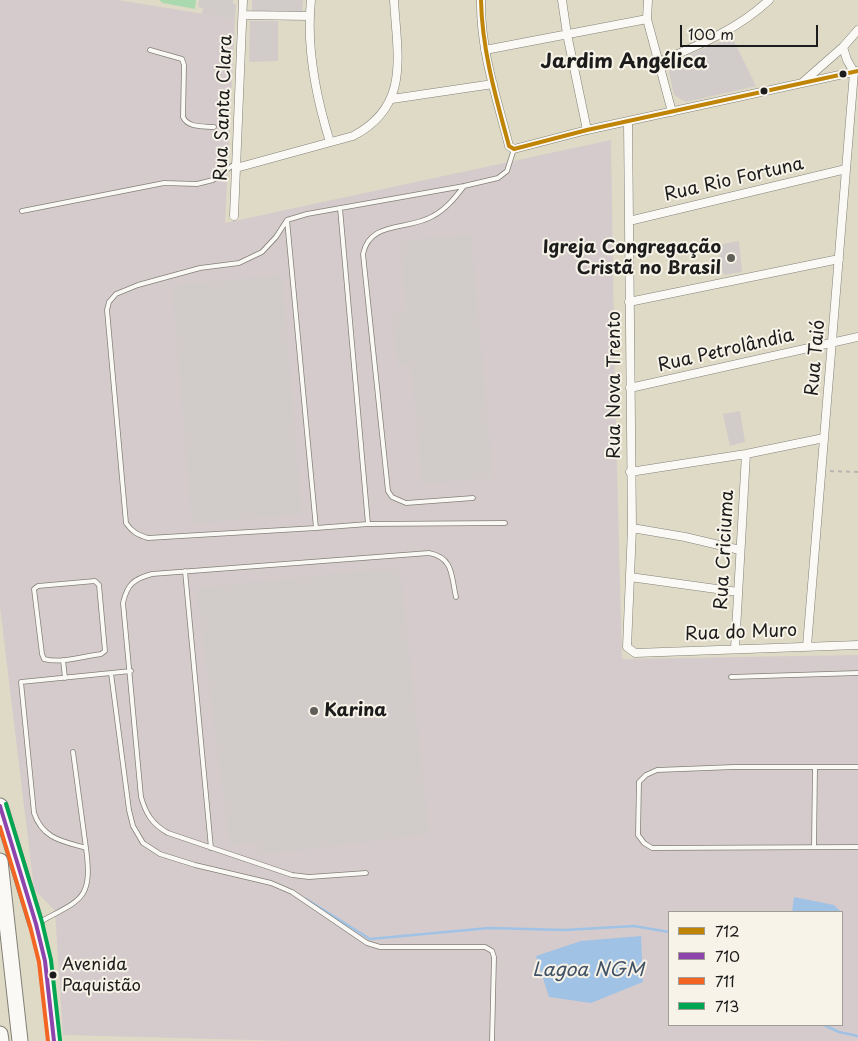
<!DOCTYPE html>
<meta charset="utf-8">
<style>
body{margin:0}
#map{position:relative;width:858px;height:1041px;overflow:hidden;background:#dedac6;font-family:"Playpen Sans",sans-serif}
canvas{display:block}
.legend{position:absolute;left:668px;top:911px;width:175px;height:115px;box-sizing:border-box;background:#f7f3e8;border:1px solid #9f9d96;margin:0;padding:6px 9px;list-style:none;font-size:15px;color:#1c1c1c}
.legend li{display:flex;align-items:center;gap:10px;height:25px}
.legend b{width:25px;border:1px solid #9f9d96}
.scale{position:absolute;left:680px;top:25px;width:138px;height:22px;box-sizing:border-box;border:2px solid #1c1c1c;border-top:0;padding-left:6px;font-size:15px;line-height:18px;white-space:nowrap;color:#1c1c1c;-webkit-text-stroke:4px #f7f3e8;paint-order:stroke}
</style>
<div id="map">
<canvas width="858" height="1041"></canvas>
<ul class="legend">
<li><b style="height:6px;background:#c08407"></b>712</li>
<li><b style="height:6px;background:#8e44ad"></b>710</li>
<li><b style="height:6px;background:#f26522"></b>711</li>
<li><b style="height:6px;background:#00a651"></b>713</li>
</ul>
<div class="scale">100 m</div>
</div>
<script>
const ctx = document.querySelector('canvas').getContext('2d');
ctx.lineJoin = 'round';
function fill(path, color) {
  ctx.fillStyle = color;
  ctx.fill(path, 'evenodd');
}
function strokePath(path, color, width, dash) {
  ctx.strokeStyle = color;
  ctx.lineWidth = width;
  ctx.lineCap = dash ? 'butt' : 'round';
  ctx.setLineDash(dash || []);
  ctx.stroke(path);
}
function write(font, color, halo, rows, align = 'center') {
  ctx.font = font + ' "Playpen Sans",sans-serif';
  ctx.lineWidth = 4;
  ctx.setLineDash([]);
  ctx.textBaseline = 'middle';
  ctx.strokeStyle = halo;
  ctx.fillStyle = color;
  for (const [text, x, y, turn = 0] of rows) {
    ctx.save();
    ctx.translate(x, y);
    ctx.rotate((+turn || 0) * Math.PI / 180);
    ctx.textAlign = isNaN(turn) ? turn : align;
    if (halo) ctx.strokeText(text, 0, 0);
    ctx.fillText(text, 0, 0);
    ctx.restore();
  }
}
const industrial = new Path2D(`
 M0,0h118l117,19 -10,204 386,-83 4,253 7,266 236,-4v386h-566l-229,-6 -8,-124 -21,-22 -34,-282zM669,912h173v113h-173z`);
const green = new Path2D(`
 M159,0h37l-1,9 -32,-6z`);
const water = new Path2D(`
 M794,897l40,8 7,7h-49z
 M641,936l2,46 -52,21 -42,-6 -13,-41 45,-15z`);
const stream = new Path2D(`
 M306,899l64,40 119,-11 76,2 69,-4 35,6
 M824,1025l15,7 19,4`);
const building = new Path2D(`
 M199,0h34v4h3l-1,15 -33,-5 1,-6 -5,-1z
 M252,0h51l-1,13 -50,-1z
 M250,21h28v40l-29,1z
 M732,37l24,49 -70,16 -12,-7 -5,-23 7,-12z
 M471,234l22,244 -71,6 -11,-120 -14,1 -5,-53 14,-2 -6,-69z
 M739,241l3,31 -18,3 -4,-14 -2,-16z
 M282,275l20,239 -110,10 -20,-239z
 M740,411l5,31 -15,4 -7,-32z
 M400,569l29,265 -171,21 -2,-13 -26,4 -34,-258 177,-18z`);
const path = new Path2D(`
 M830,471l28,1`);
const service = new Path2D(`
 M150,50l32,9 2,6 -1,52c5,11 20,9 31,10
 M464,186c-9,12 -18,23 -31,30 -25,15 -63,4 -70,38l25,237 4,6 14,6 67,-5
 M340,208l28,316
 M22,211l142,-28 33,1 16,-4 23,-17
 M287,220l29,308
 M505,523l-137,1 -52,4 -168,10c-10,-3 -16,-6 -22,-15l-19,-213 2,-8 7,-8 22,-9 62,-17 39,-5 23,-11 14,-15 11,-17 20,-6 157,-28 34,-8 9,-7 7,-22
 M185,571l26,277
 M95,581l4,4 6,66 -4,3c-17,2 -40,10 -57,5l-2,-5 -8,-65 4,-3z
 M63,660l2,18
 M111,673l18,137 4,16 10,17 17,11 35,11 76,18 21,9 75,51 13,4h105l7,4 2,6 -2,84
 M731,677l127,-4
 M73,752l13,96
 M858,767h-124l-77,3 -11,5 -7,7 -1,53 6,8 8,5 206,-1
 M814,847l1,-80
 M366,873l-57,4 -17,-2 -124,-42c-16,-9 -22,-19 -27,-36l-18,-194c4,-18 10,-24 29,-29l277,-21c25,5 22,23 27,44
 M38,923c43,-24 55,-22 48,-75 -24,-7 -43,-9 -52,-35l-13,-131 110,-11`);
const minor = new Path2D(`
 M311,0c-5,47 5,97 19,142
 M481,0c-1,50 16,98 28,146l5,3 73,-19 271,-59
 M562,0l5,34 20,96
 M648,0l-1,19 25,93
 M243,15l66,1
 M485,50l162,-31
 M659,62c40,-17 78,-32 110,-62
 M802,83l41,-36 15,-17
 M392,99l101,-15
 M628,122l4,406 -5,119 8,6 223,-8
 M236,168l117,-32c58,-30 44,-81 41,-136
 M234,216l9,-216
 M629,221l217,-52
 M629,302l210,-43
 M630,388l228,-51
 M630,472l116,-18 78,-16
 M632,528l53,9 55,13
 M630,577l108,15
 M807,646l47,-574 -7,-12 -4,-13
 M735,648l11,-194`);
const secondary = new Path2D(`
 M36,924l9,37 9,80`);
const motorway = new Path2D(`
 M0,806l36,118
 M0,861l20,180
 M0,1034l1,7`);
const bus1 = new Path2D(`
 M481,0c1,50 15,98 28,146l5,3 73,-19 271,-59`);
const bus2 = new Path2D(`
 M0,806l36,118 9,37 9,80`);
const bus3 = new Path2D(`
 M0,827l30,99 9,36 9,79`);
const bus4 = new Path2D(`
 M6,804l36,118 9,38 9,80`);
const markers = [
 [843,74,4.5,"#1c1c1c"],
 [764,91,4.5,"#1c1c1c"],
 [731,258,5,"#605e58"],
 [314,711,5,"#605e58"],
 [53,975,4.5,"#1c1c1c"]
];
const busNames = [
 ["Avenida",62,965],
 ["Paquistão",62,986]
];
const streetNames = [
 ["Rua Santa Clara",224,108,-88],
 ["Rua Rio Fortuna",734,180,-13],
 ["Rua Petrolândia",726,351,-13],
 ["Rua Taió",816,358,-85],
 ["Rua Nova Trento",615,385,-90],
 ["Rua Criciuma",725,550,-87],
 ["Rua do Muro",741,633,-2]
];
const poiNames = [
 ["Igreja Congregação",721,248],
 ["Cristã no Brasil",721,269],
 ["Karina",324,711,"left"]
];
const waterNames = [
 ["Lagoa NGM",588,971]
];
const quarterNames = [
 ["Jardim Angélica",624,62]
];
fill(industrial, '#d5cbcc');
fill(green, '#aad9af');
fill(water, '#a0c2e5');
strokePath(stream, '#a0c2e5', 2.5);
fill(building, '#d1cbca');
strokePath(service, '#838177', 5.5);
strokePath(minor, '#838177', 9);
strokePath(secondary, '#838177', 13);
strokePath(motorway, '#838177', 17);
strokePath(path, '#b7b6b2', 2, [4, 4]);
strokePath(service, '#faf9f6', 4);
strokePath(minor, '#faf9f6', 8);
strokePath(secondary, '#faf9f6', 11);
strokePath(motorway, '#faf9f6', 15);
strokePath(bus1, '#c08407', 4);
strokePath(bus2, '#8e44ad', 4);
strokePath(bus3, '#f26522', 4);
strokePath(bus4, '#00a651', 4);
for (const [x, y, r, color] of markers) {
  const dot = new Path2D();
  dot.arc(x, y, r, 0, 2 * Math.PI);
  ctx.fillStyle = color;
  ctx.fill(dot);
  strokePath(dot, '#f7f3e8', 2);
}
write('17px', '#1c1c1c', '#f7f3e8', busNames, 'left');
write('18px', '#1c1c1c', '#f7f3e8', streetNames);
write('bold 18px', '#1c1c1c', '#f7f3e8', poiNames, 'right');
write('italic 19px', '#415267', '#f7f3e8', waterNames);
write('bold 20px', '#1c1c1c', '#f7f3e8', quarterNames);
</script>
